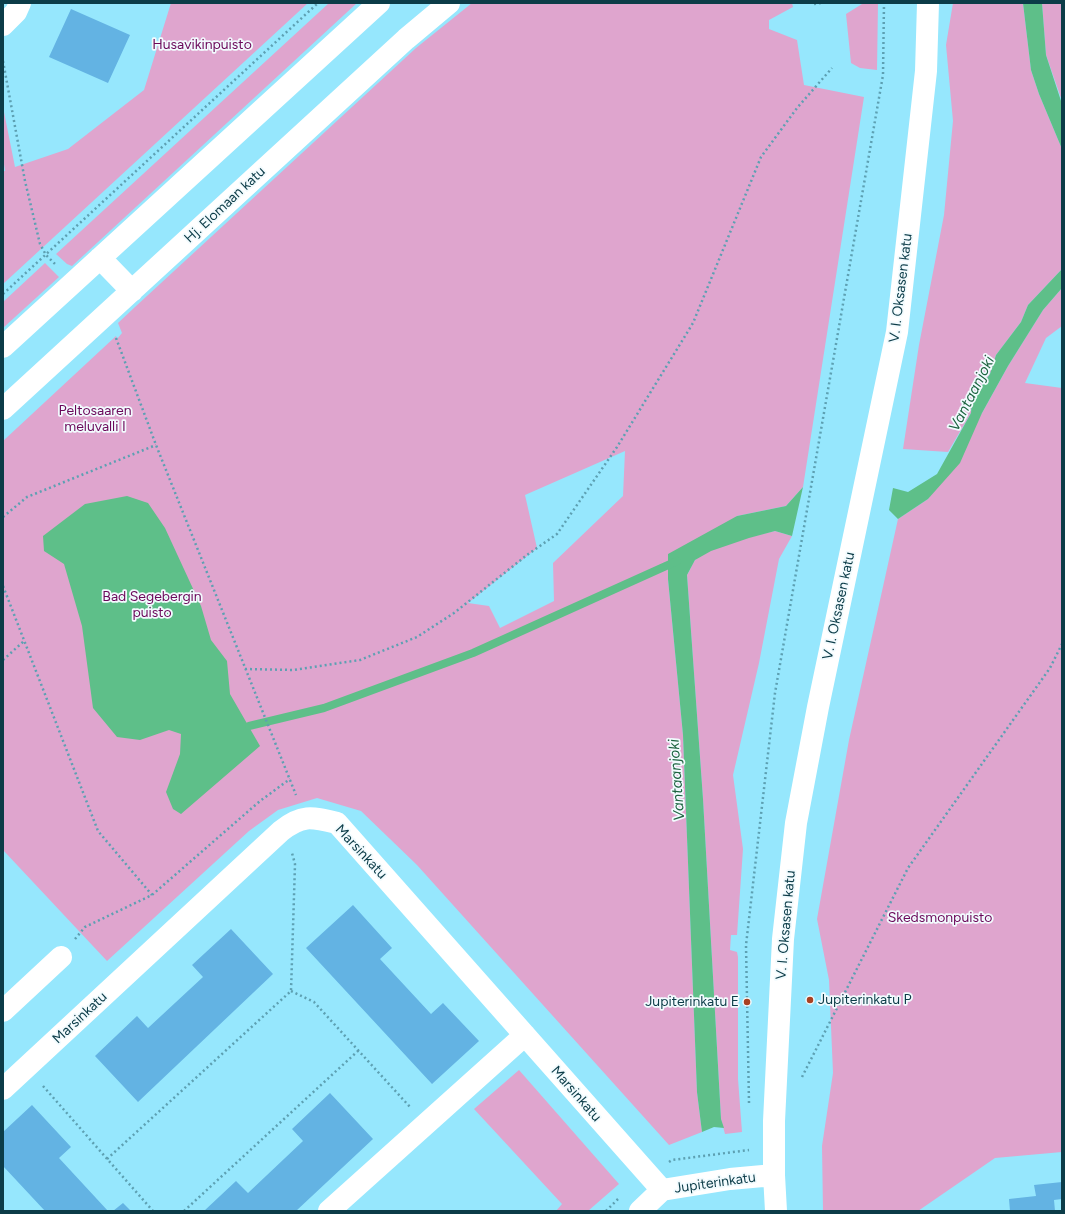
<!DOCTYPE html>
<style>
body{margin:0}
#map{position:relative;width:1065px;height:1214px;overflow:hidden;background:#96e7fd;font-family:Figtree,sans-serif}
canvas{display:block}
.frame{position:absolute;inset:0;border:4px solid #0c3c48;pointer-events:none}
</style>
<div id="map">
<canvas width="1065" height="1214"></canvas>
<div class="frame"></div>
</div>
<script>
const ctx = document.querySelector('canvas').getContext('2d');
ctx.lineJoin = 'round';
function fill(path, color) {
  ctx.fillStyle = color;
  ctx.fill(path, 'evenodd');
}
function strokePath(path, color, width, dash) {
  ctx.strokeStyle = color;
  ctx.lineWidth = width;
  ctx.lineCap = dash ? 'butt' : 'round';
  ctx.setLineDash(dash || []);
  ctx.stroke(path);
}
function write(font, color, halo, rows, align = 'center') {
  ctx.font = font + ' Figtree,sans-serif';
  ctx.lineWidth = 3.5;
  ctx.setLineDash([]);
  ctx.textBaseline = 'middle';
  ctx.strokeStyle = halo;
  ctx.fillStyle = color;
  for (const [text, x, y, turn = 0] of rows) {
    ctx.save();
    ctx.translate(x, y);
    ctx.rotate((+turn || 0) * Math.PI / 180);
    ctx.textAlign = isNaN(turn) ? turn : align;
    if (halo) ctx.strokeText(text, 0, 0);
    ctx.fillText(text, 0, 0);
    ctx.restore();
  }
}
const green = new Path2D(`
 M171,3h137l-305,281v-113h2l-2,-14v-50l12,60 53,-18 76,-59z
 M329,3h28l-285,263 -5,-2 -11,-10z
 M472,3h320l1,4 -24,13v9l28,11 7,45 60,12 -61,390 -17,19 -49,10 -69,63 15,156 14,357 5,40 -33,13 -252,-280 -56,-54 -44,-13 -39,12 -29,21 -142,130 -104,-111v-409l113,-105 1,3 5,-6 -4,-10 17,-16 281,-259zM625,451l-2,45 -70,67 1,38 -54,27 -11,-22 -21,-3 69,-55 -12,-53z
 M878,3l-1,67 -17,-2 -9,-5 -5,-49 16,-10z
 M953,3h70l8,67 8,24 23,55v120l-34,36 -7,17 -25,33 -6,19 -18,25 -1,14 -23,39 -45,-3 16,-104 25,-130 9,-94 -7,-76z
 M1042,3h20v98l-16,-46z
 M45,263l14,14 -56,51v-26z
 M1062,288v38l-16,12 -21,45 37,5v764l-67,6 -77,53h-95l-1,-65 11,-73 -4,-93 -12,-61 32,-179 49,-221 30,-20 54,-86 26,-47 35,-56z
 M775,531l17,5 -13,23 -20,104 -26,112 10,74 -6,86h-6l-1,15 7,2 1,5v122l4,53 -17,2 -4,-15 -18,-320 -16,-224c3,-4 5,-12 9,-16 16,-14 58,-23 79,-28z
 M519,1070l100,114 -31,27h-32l6,-7 -88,-95z`);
const water = new Path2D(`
 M1023,3h19l4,52 16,49v45l-23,-55 -8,-24z
 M1062,269v19l-19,22 -35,56 -26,47 -22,50 -32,36 -30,20 -9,-9 4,-22 15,4 29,-18 34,-61 1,-14 18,-25 6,-19 25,-33 7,-17z
 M803,487l-11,49 -17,-5 -26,7 -38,13 -16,9 -8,15 16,224 18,320 3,9 -10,-1 -12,5 -5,-40 -14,-357 -15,-156v-25l69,-38 49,-10z
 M127,496l21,7 17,25 36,78 10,34 16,21 3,33 30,52 -79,68 -8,-5 -7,-17 14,-38 1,-20 -12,-4 -29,10 -23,-3 -24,-29 -11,-82 -18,-62 -20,-13 -1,-15 42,-32z`);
const stream = new Path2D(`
 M249,726l75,-18 149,-55 204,-92`);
const building = new Path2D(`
 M71,9l59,26 -22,48 -59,-26z
 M353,905l39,43 -12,11 51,55 12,-11 36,38 -47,43 -126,-136z
 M231,929l42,45 -135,128 -43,-46 42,-40 11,12 55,-51 -11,-12z
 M330,1093l43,46 -77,72h-92l32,-30 12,12 55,-52 -11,-12z
 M32,1105l39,42 -12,11 49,53h-63l-42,-45v-34z
 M1062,1182v17l-8,1 1,11h-45l-1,-12 27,-3 -2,-11z
 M123,1203l8,8h-18z`);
const path = new Path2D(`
 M814,4l8,-1
 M3,61l22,120 15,63 6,11 10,10
 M3,294l315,-291
 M116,338l40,107 140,350
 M3,517l24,-20 129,-52
 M3,586l95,245 54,64
 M3,660l21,-19
 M245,669l49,1 66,-10 57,-23 37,-24 73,-58 30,-21 60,-87 76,-124 68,-166 36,-49 35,-40
 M75,939l10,-12 67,-32 108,-94 30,-22
 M291,991l23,11 96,105
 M802,1077l106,-209 142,-200 12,-24
 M43,1086l110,125
 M749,1103l-3,-158 29,-252 108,-618 1,-72
 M107,1159l184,-168 4,-127 -3,-11
 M669,1162l3,-2 77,-10
 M184,1211l175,-161
 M606,1211l12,-12`);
const minor = new Path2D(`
 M3,25l13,-13 4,-9
 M100,258l32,33
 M3,347l376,-344
 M3,409l403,-370 43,-36
 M3,1011l58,-54
 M3,1089l278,-258c21,-17 31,-14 56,-8l325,367
 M329,1211l196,-176
 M640,1211l22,-21 68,-11 44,-4
 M776,1211l-2,-36v-54l9,-182 13,-116 22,-116 79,-375 29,-261 2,-68`);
const markers = [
 [810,1000,4,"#a94121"],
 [747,1002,4,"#a94121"]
];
const parkNames = [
 ["Husavikinpuisto",202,45],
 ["Peltosaaren",95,411],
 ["meluvalli I",95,427],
 ["Bad Segebergin",152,597],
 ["puisto",152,613],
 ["Skedsmonpuisto",940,918]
];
const streetNames = [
 ["Hj. Elomaan katu",225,205,-43],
 ["V. I. Oksasen katu",901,288,-83],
 ["V. I. Oksasen katu",839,606,-78],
 ["Marsinkatu",361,852,47],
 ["V. I. Oksasen katu",786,925,-85],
 ["Marsinkatu",80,1018,-43],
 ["Marsinkatu",576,1094,49],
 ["Jupiterinkatu",715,1183,-8]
];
const poiNames = [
 ["Jupiterinkatu P",818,1000],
 ["Jupiterinkatu E",739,1002,"right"]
];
const waterNames = [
 ["Vantaanjoki",972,394,-63],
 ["Vantaanjoki",677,780,-94]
];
fill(green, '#dfa5ce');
fill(water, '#5ebf89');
strokePath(stream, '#5ebf89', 8);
fill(building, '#63b3e3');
strokePath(path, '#5da0b2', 2.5, [2, 3]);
strokePath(minor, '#fff', 22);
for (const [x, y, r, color] of markers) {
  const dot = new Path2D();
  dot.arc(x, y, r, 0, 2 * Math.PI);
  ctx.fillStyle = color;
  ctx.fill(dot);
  strokePath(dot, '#f2fbfe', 1.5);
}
write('14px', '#6b085a', '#f2fbfe', parkNames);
write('14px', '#0c3c48', '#f2fbfe', streetNames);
write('14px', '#0c3c48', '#f2fbfe', poiNames, 'left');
write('italic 15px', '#1d6340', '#f2fbfe', waterNames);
</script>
